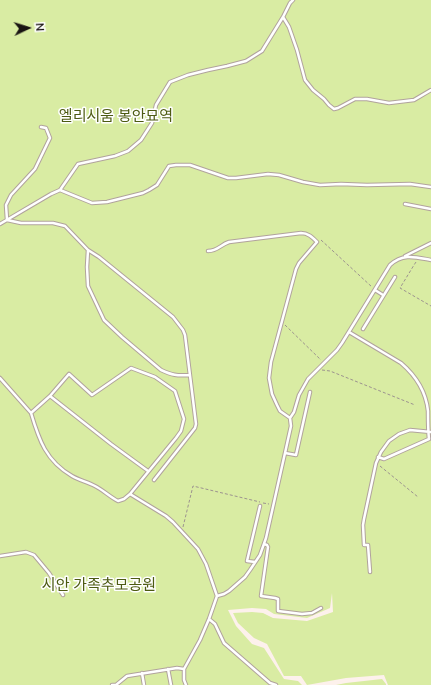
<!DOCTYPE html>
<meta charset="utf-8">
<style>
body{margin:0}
#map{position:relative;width:431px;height:685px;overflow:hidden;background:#fdf1ec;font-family:Mulish,sans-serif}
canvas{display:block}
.north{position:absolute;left:8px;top:8px;width:40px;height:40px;-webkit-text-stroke:3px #fff;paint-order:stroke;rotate:86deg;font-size:11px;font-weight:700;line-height:16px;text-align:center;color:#191412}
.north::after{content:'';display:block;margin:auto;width:14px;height:18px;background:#191412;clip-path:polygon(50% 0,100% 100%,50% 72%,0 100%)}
</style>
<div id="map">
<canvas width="431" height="685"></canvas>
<div class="north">N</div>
</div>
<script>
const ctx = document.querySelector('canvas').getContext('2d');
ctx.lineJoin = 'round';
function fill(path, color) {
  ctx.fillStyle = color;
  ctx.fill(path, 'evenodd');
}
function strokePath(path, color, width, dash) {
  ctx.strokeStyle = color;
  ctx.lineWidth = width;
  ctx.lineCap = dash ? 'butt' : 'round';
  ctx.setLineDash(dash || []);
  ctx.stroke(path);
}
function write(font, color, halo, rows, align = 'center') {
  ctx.font = font + ' Mulish,"Noto Sans KR",sans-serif';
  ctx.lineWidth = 3;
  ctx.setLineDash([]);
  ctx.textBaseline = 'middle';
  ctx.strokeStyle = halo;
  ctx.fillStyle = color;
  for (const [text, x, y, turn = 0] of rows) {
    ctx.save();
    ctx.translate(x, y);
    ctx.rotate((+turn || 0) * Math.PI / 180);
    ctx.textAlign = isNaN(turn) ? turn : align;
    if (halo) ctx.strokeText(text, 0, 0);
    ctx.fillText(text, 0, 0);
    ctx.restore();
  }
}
const green = new Path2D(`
 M0,0h431v685h-43l-4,-10 -38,3 -39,7 -6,-9h-17l-17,-32 -13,-6 -16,-15 -5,-10 19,-1 11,1 10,5 34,3 26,-9 -1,-19 -2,15 -23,10 -33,-4 -8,-5 -14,-1 -24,2 8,16 16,18 12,4 20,31 14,2 4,4h-302z
 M382,679l4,5v1h-50l10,-2z`);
const path = new Path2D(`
 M321,240l51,47
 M416,262l-2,3 -14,23 31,18
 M285,325l36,35
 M322,370l8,1 85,34
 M380,466l38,31
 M263,503l6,1
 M183,527l10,-41 67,16`);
const lane = new Path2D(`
 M283,17l6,10 8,23 8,30 8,10 11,9 5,6 5,4 4,-1 17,-9h12l22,4 25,-3 17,-10
 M41,127l5,1 4,10 -15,31 -24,26 -5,10 1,15 14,3h32l12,3 23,24 11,7 74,60 10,13 2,5 11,89 -1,4 -41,52
 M60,190l18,-26 37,-8 13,-5 13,-11 11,-17 4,-18 14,-23 18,-7 20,-5 19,-4 19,-5 16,-10 21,-34 7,-14 3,-3
 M405,204l26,5
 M0,224l51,-30 9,-4 32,13 15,-1 36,-9 6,-3 8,-5 12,-19 7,-1h14l38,13h8l32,-4 11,1 24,7 17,3 21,-1 26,1 43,-1 21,3
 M88,250l-1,17 1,19 16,34 18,17 39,33c11,5 16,6 28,5
 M208,251c10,0 12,-6 21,-9l72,-9c7,0 11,4 16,9l-18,21 -3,6 -25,93 -2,16 3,16 5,11 3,6 10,7
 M405,256l26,-13
 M375,290l8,5
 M363,329l32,-52
 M349,332l52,31c14,12 25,29 27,48 0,9 0,19 1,28l-45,20 -6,-2
 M0,378l31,35 19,-17 19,-22 23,21 39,-27 24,9 20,14 9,28 -3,12 -5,7 -46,56 -6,5 -6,2c-8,-4 -15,-11 -23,-15 -8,-4 -16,-6 -23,-10 -26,-15 -33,-36 -41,-63
 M50,396l61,48 37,27
 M285,453l11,2 14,-63
 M130,494l36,22 7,6 25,27 8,15 11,32 -8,23 -9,21 -16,29v11l2,5
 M264,544l3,1 1,2 -7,49 14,2 3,1v12l24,3 10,-1 9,-5
 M0,556l26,-4 8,3 15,18 14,22
 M255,562l-8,-1 13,-55
 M370,572l-2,-27h-4l-1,-20 1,-6 12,-56 5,-11 8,-11 10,-7 11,-4 21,2
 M217,596l7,-2 5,-3 16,-14 5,-7 10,-15 6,-17 19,-85 6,-27 -1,-8 4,-6 5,-17 9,-16 29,-29 5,-7 48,-78c13,-12 25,-8 41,-5
 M209,619l6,5 9,19 46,40 6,2
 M168,669l3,16
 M142,673l2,12
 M112,685h4l11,-9 50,-8 7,1`);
const parkNames = [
 ["엘리시움 봉안묘역",116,116],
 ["시안 가족추모공원",99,585]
];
fill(green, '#d9eca3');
strokePath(lane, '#b1a39d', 4.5);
strokePath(path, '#9c938f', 1, [3, 2]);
strokePath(lane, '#fff', 2.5);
write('15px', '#4d5b12', '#fff', parkNames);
</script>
